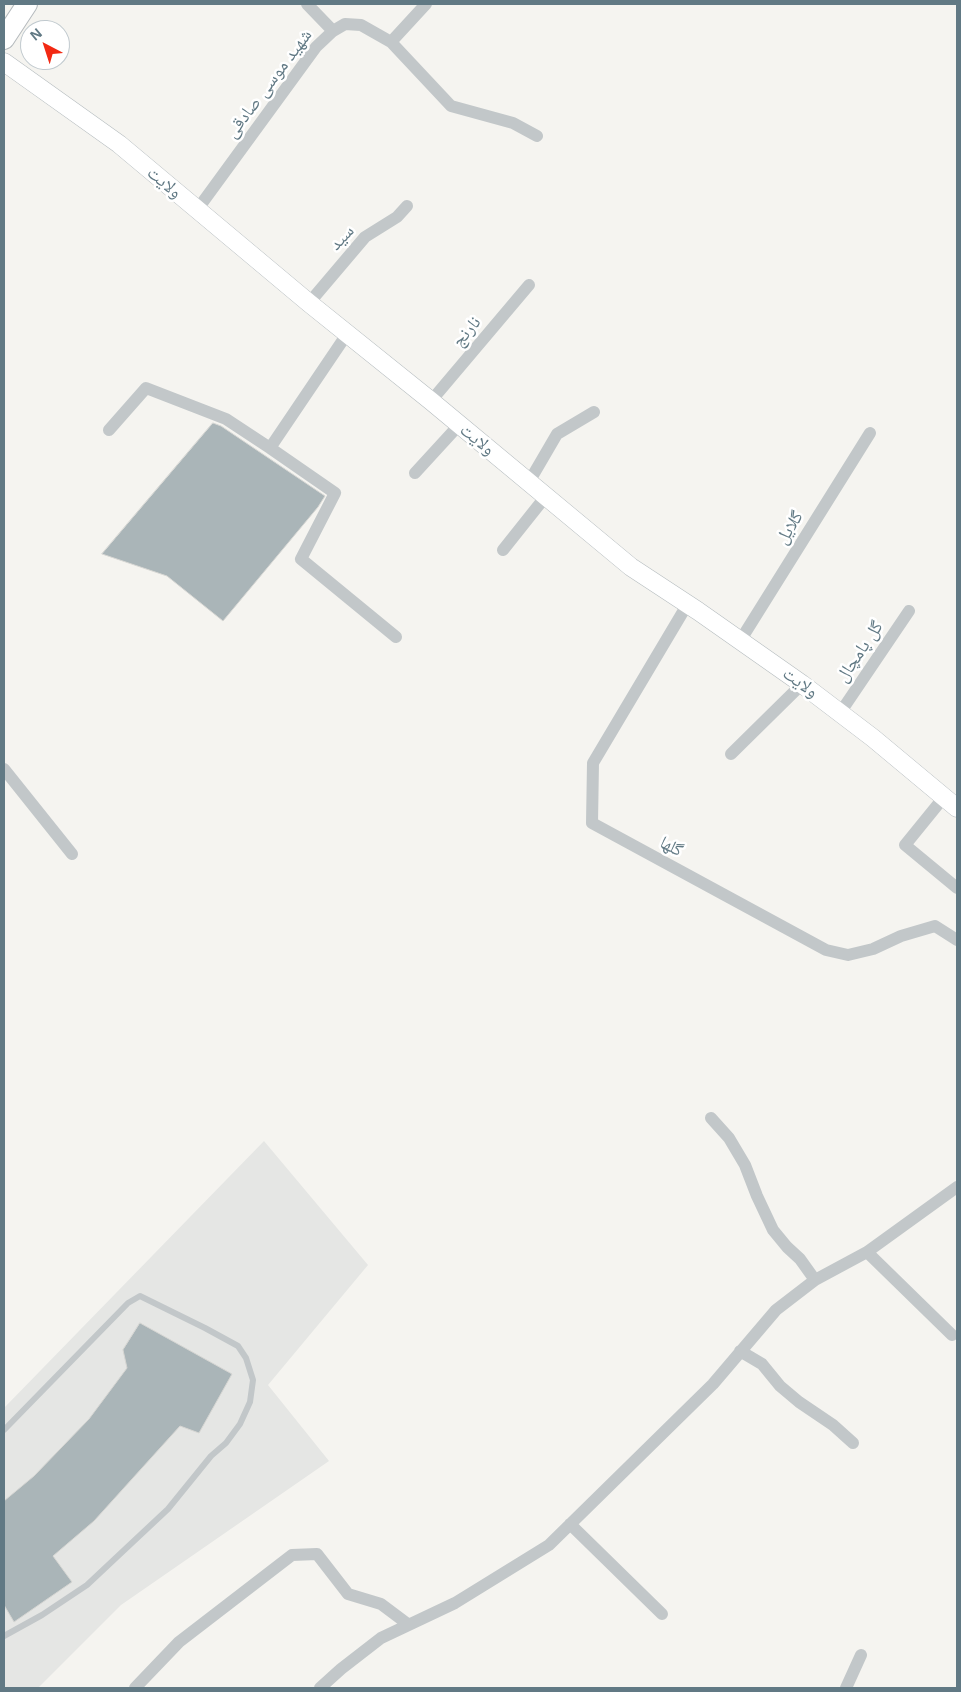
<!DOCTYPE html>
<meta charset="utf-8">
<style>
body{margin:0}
#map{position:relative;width:961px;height:1692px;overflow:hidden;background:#f5f4f0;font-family:Helvetica,sans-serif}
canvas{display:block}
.frame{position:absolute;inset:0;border:5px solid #617984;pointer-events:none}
.north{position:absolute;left:20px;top:20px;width:50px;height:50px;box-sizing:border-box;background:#fff;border:1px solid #c0c9ce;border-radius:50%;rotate:320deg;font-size:14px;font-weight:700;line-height:20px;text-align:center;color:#617984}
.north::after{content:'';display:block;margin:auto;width:18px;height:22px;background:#f22913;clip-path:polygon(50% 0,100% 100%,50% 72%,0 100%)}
</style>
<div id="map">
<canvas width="961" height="1692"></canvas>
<div class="frame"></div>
<div class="north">N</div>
</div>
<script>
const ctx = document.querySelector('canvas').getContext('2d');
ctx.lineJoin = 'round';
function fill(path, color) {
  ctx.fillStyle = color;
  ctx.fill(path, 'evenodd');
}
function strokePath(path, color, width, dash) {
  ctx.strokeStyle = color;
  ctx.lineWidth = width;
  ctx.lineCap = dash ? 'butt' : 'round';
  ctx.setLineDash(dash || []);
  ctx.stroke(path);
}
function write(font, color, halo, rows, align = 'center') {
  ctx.font = font + ' Helvetica,"Noto Naskh Arabic",sans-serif';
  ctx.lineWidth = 5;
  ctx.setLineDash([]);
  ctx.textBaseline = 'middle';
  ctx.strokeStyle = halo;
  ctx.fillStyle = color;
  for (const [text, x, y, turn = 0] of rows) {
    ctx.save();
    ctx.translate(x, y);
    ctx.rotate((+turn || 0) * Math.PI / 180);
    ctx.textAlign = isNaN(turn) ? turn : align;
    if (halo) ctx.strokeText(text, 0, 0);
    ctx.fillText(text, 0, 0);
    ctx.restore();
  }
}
const built = new Path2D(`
 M264,1141l104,124 -100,120 61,76 -208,144 -83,83h-34v-280z`);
const building = new Path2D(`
 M213,423l8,3 104,70 -7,11 -95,114 -56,-45 -65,-22z
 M140,1323l92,51 -33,59 -19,-7 -86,95 -41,35 19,26 -58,40 -10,-17v-104l30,-25 55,-57 38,-51 -4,-18z`);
const lane = new Path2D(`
 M4,1430l124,-127 12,-7 65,32 33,18 8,12 7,22 -3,22 -10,22 -14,19 -15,13 -43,53 -48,45 -33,31 -45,30 -38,21`);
const street = new Path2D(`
 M307,4l26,27
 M391,42l35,-38
 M197,210l119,-163 17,-16 12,-7 16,1 30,17 60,64 62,17 24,13
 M309,303l56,-66 32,-20 10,-11
 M347,334l-77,114 65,45 -34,66 95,78
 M431,401l98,-116
 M109,430l37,-42 80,31 44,29
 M415,473l44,-48
 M529,482l28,-48 37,-22
 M503,550l43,-54
 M687,605l-94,158 -1,60 234,127 22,5 25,-6 28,-13 34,-10 22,14
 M740,641l130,-208
 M840,713l69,-102
 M731,754l71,-70
 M4,769l68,85
 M944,797l-39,48 52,43
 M711,1118l18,20 16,27 12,31 16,34 14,17 13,12 15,21
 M867,1252l85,83
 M740,1351l22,13 18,22 19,16 34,23 20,18
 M570,1524l92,90
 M135,1688l44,-46 113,-87 25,-1 31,40 33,10 28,21
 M320,1688l21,-19 40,-31 74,-35 94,-58 164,-161 63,-74 39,-30 52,-28 90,-65
 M846,1688l15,-33`);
const secondary = new Path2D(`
 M4,62l115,82 190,159 122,98 200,166 67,44 104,73 71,54 84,70`);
const primary = new Path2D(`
 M4,39l23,-35`);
const streetNames = [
 ["شهید موسی صادقی",269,84,-53],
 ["ولایت",164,183,40],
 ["سید",342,238,-47],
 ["نارنج",467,332,-50],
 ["ولایت",477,440,39],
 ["گلایل",790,528,-58],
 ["گل پامچال",860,652,-56],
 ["ولایت",800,683,36],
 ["گلها",671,847,28]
];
fill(built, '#e5e6e4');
fill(building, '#aab5b8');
strokePath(building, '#d6d6d3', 1);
strokePath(secondary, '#b4bbbe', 19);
strokePath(primary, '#b5babd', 22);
strokePath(lane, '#c2c7c9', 6);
strokePath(street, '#c2c7c9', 12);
strokePath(secondary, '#fff', 18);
strokePath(primary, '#fff', 20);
write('18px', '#617984', '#fff', streetNames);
</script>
